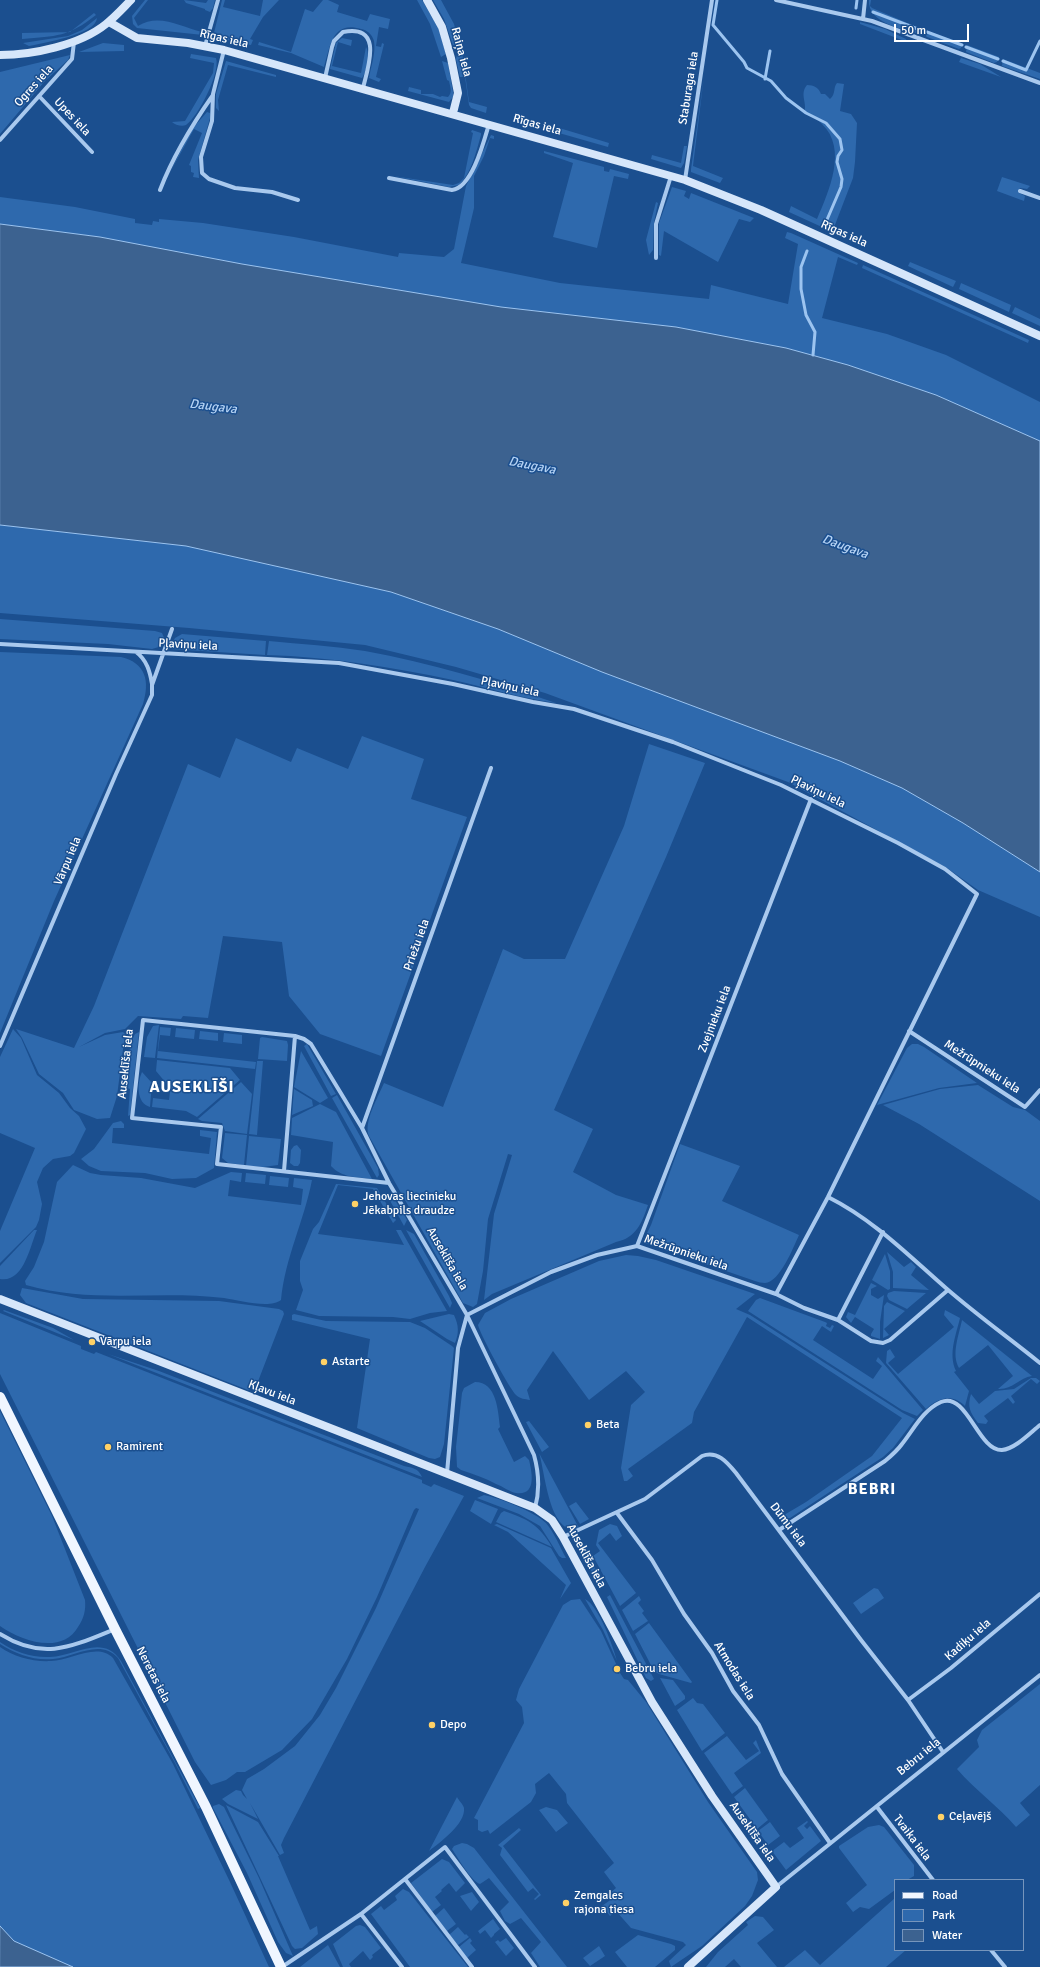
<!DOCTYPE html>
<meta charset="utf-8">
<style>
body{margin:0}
#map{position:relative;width:1040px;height:1967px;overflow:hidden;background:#1b4f8f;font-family:Signika,sans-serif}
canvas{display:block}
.legend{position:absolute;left:894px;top:1879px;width:130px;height:72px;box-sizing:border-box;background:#1b4f8f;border:1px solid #7695bc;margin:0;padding:5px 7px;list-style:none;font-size:12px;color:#fff}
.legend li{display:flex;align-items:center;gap:8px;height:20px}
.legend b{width:20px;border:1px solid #7695bc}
.scale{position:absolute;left:894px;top:24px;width:75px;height:18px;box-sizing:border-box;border:2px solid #fff;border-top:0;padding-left:5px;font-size:12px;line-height:14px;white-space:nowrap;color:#fff;-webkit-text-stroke:3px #1b4f8f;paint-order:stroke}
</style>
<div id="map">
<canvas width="1040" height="1967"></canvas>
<ul class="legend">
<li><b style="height:5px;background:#f0f6ff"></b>Road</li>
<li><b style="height:11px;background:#2e69ad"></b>Park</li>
<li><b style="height:11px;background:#3c6290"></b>Water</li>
</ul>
<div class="scale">50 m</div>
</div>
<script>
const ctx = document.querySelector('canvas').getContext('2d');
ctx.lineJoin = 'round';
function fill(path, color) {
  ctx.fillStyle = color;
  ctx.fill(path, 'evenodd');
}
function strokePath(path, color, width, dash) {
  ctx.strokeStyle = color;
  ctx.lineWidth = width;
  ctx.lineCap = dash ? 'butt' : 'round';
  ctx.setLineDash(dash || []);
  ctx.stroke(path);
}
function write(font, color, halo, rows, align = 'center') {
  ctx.font = font + ' Signika,sans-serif';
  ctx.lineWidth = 3;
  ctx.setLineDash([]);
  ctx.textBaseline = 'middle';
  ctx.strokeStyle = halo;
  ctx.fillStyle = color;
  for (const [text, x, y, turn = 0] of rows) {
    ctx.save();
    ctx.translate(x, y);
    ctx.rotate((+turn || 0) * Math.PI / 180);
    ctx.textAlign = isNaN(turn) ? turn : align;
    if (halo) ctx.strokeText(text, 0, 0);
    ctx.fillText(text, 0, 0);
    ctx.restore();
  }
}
const green = new Path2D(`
 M145,0h3l-14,18 4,8c21,-13 43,1 64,6l1,3 -66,-7 -4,-4 -1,-8z
 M184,0l22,3 2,-3h7l-2,8 -3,4 -5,-2v-1l-19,-6z
 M222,0h3l-2,7 37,9 3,-16h16l-16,17 -13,22 3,1 -2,5 -38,-8z
 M323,0h5l11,5 -2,7 30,9 3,-7 20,5 -2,10 -9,-2 -3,19 5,1 1,-4 2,1 -8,33 5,2 -2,3 -10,-4c2,-12 7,-25 5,-37 -2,-7 -7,-11 -13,-12 -29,-9 -31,18 -37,38l-33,-14 -33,-8 1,-3 32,10 14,-43 8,3z
 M417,0h5l16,27 8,27 -5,3 -11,-33z
 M433,0h8l13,24 6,22 -7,-1 -9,-26z
 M869,0h2l-1,6 2,2 52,22 -2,3 -3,1c-16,-5 -52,-11 -50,-34z
 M94,13l2,2c-28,22 -39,21 -74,24v-6l48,-1z
 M97,18c-1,17 -55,25 -68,28l-6,-3 45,-7 14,-6z
 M860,22l25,7 21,10 1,3 -47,-18z
 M927,31l35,13 -1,4 -2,1 -32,-12 -1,-1z
 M342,38l10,2 -1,6 -13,-4 -6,24 29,7 5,-26c4,6 1,25 -4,31l-32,-9 6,-26z
 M103,43l21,2v6l-45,1z
 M967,45l32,12 -2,5 -3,1 -28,-11z
 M462,51l7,51 18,5 -1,6 -15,-5 -2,-3 -4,-28h-5l-4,-18 1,-5z
 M191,54l25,4c5,14 -18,59 -30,67 -4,2 -11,0 -14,-3l13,-1 28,-48 1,-10 -24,-5z
 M70,55l-2,5 -23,21 -45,53v-62z
 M961,58l19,6 21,13 -42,-15z
 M1003,59l37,14v6l-38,-13z
 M226,61l50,14v2l-48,-12 -10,35 1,11 -3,-3v-14z
 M442,61l6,2 5,29v5l-4,5 -41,-11 1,-4 12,3v4h12l7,3 2,-1 6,1c5,-5 2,-10 1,-16l-2,-1z
 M704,76l-11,90 30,12 -3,5 -29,-11v-3z
 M837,83l7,1 -4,27 11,3 6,9 -2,39 -2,16 -20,52 3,1 -1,2 -46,-21 2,-6 26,13c12,-28 31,-70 5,-95 -4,-5 -13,-8 -18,-11 4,-9 -5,-19 3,-28 7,0 12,3 14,9h4l5,5c6,-5 3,-12 7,-16z
 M207,112l3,1v5l-12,42 1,18 -6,-1 1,-4 -3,-1v-6l-2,-1 13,-32 -8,-4 -25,45 23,-45z
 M546,124l63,19 -1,4 -63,-18z
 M472,130l9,3v2c-5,17 -9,37 -22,50l-10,2 -56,-11 60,9 6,-2 5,-5 9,-45 -2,-1z
 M491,135l3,1v3l-4,-1 -6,18 -10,20v32l-13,55 99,20 149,16 2,-14 77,19 10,-60 -13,-6 2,-6 4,1 67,30 -1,2 -19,-8 -16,61 65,16 59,21 94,47v39l-104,-46 -88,-30 -62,-17 -110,-21 -175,-20 -259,-43 -142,-27 -100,-13v-27l75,10 60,12v4l17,2 1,-4 6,1v-3l44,4 91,14 104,20 1,-4 45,4 10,-8 12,-63z
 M684,146h3l-3,17 -3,5 -30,-9 1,-4 29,8z
 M544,151l60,16v4l5,1 1,-3 19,5 -1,5 -14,-3 -17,72 -44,-11 20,-74 -29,-10z
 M1002,177l28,9 -3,3 -7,-1 -1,5 6,3 -1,5 -27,-10z
 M672,187l14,4 -2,5 5,3 2,-6 63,25 -4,4 -11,-3 -21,43 -54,-31 -3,25 -2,-1v-32z
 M656,202l2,1 -4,19 -1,28 -4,5 -3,-15z
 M910,262l46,19 -3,6 -45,-21z
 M863,265l166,75 -1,3 -166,-75z
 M961,283l50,22 -2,7 -50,-23z
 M1015,307l25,12v7l-28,-13z
 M0,525l186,21 205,46 107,37 104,43 238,89 62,27 61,35 77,49v45l-62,-27 -31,-22 -159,-86 -243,-89 -89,-26 -91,-22 -176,-17 -189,-15z
 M0,619l155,12 7,2 3,7 -3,6 -10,3 -44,-5 -108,-5z
 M182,634l84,7 -1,14 -96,-6 6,-11z
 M269,641c32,3 64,5 96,10 65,12 130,31 191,52 -35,-5 -68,-15 -103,-23 -61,-13 -123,-23 -186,-25z
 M0,652l121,5c25,6 29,24 22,47l-89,197 -54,132z
 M362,736l62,23 -13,40 56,18 -86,239 -61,-22 -31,-38 -7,-54 -59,-6 -15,82 -25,-2 -2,3 -43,-3 -13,13 -20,4 -26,14 26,-12 18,-3 2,2 -8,62 -7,22 -13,1 -23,-9 -11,-17 -24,-19 -17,-36 -6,-9 58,19 20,-42 94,-242 32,14 16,-40 55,24 6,-14 51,21z
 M649,744l56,19 -39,94 -112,253 39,19 -20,43 43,23 32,10c-6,18 -12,33 -32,37l-124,52 -8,6 10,-86 18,-59 -4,-1 -20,65 -5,52 -6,33 -4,3 -10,-4 -94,-167c-6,-13 9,-39 15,-53l59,24 60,-158 21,10h41l59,-133z
 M159,1025l-4,33 -11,-1 3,-20 6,-11z
 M160,1027l11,1 -1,8 -10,-1 -2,16 98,11 -1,7 -98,-11z
 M176,1028l19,2 -1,9 -19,-2z
 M13,1029l8,9 16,37 22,18 11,15 9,8 7,13 -12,24 -4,3 -17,3 -10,9 -6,14 5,22 -3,16 -3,7 -36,36v-32l35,-83 -35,-15v-76z
 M200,1031l18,2v8l-19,-2z
 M139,1032l-9,83 -2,1 2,-27 -5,-2v-6l6,-40 4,-7z
 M224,1033l18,2v9l-19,-2z
 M262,1037l25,4 1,4 -1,16 -29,-2 2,-21z
 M307,1044l29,50 -5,2 -27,-50z
 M912,1044h6l6,3 53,36 -38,5 -62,17 30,-57z
 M301,1051l27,47 -8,5 -26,-16z
 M157,1060l73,8 10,12 -43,37 -11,-6 -34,-4 1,-9 16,2 2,-16 -5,-1 -10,-12z
 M257,1061h6l-6,74 -8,-1z
 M142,1072l10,11 -2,24c-14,-4 -13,-24 -8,-35z
 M241,1082l11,12 -5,40 -22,-3 -3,-8 -20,-2 -4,-2z
 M978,1085l35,22 12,3 15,11v80l-121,-77 -36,-19 57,-16z
 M294,1089l18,11 1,6 -21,9z
 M337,1095l41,73 1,7 -2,3 -45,-80z
 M320,1104l16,8 36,67c-15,-2 -30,-1 -41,-13l2,-24 -42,-7 1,-17z
 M121,1121l3,3v4h-11l-1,15 97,11 2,-16 -11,-2v-6l17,2 -3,36 -18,10 -24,1 -27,-6 -44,-2 -12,-5 -8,-7 13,-10 19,-26z
 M225,1133l22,2 -3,30 -16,-2 -6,-5z
 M249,1136l32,3 -3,26 -15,2 -17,-1z
 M680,1144l60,22 -18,35 77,34c-6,13 -19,47 -34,48 -3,0 -7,-1 -10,-2l-110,-38 -1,-4 7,-14z
 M297,1145l4,5 -1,13 -2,3h-4l-4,-3 1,-13 3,-4z
 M73,1165l17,8 11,2 40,3 54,10 36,-16 11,1 -1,9 -11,-2 -2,16 73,9 2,-16 -10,-2 1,-9 18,2c-8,41 -27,78 -31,120 -11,9 -43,0 -57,-2 -66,-8 -134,6 -198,-13l-1,-4 9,-14 10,-25 13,-60z
 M246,1173l20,2 -1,9 -20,-2z
 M270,1176l19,2 -1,9 -19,-2z
 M336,1184l41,4 19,32 -3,3 -20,-34 -35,-4 -20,49 86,11 -8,-15h5l46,81 -17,2 -20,6 -17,-2 -74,-1 -23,-6 7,-20 -3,-9v-20l13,-32 6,-7z
 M392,1195l15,25 -3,6 -16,-29z
 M34,1230h3c-7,16 -13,53 -37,49v-13z
 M406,1230l8,4 35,62 3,7 -2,5z
 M887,1252l17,15 7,-5 5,5 -5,8 18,15 -36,-2v-16z
 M885,1254l5,17v18l-2,1 -16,-10z
 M626,1255l12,1 18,4 99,34 -19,15 14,6 153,98 12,6 -22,29 -10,9 -93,61 -10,2 -1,-2 27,-16 66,-46 30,-38 -155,-101 -53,95 -2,11 -64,46 5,7 -6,5h-3l-3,-13 10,-63 14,-13 -19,-21 -37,29 -36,-49 -26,39 3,10c-5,-1 -10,-1 -14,-5 -7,-7 -36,-61 -38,-70l7,-12 26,-14 88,-38z
 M871,1283l6,3 -6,3v6l7,4 6,-4 -4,27v17l-9,-3v-2l3,-5 -19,-12 -4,6 -5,-6 2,-5 7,3z
 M22,1288l61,11 136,2 60,8 4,2 1,3 -27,70 -1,3 -8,3 -222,-87 -6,-8z
 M894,1291l32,2 -19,16 -18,-9 -2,-4 1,-3z
 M760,1298l65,24 2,1 -1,3 4,2 2,-3 2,1 -3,6 -9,-6 -9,14 60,39 9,-13 -6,-5 2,-4 45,53 -6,6 -15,-6 -154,-99 8,-11z
 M887,1302l18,9 -21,18 5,6 -6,3 1,-32z
 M4,1310l49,18 21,12 -71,-29z
 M945,1310l15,8c-4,17 -12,36 -4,53l-2,1 15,19 -4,15c-13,-13 -27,-8 -39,3l-40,-46 1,-12 3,-2 5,8 -7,6 10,11 56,-47 -10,-12z
 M0,1313l81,33v3l13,5 2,-2 326,128v3l9,4 3,-3 30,12 -39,71 -141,271 -3,7 3,8 -4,2 -30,-52 8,16 -30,-15 -6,-5 14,-9 5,1 2,4 4,4 -5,-9 5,-11 17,-10 31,-23 25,-31 16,-27 40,-80 43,-99 -3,-1 -2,2 -37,87 -30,62 -35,60 -30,31 -37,22h-8l-11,8 -15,5 -16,-23 -195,-388z
 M294,1314l32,7 84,1 15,6 27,18 2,2 -10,96 -4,13 -5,2 -6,-1 -72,-30 13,-89 -78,-19v-5z
 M449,1314l5,1c5,11 5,18 1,28l-8,-4 -27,-18z
 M962,1320l70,56c-13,2 -20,14 -34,13l15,-13 -25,-31 -29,23c-8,-14 0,-33 3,-48z
 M108,1354l51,17 245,95c9,2 14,2 18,11z
 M1031,1378h5l4,3 -3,3 -6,-5 -20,17 4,6 -2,2 -5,-6 -24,18 4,5 -2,3 -8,-1c-8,-11 -11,-16 -7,-29l8,10 16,-13 19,-2z
 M475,1382c22,0 23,29 25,45l-2,2 16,33 11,-6 4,4c3,12 8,36 -13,33 -6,-1 -14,-7 -20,-9 -11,-6 -23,-10 -35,-14l-4,-3 -1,-20 6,-54 2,-5z
 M0,1411l52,105 33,84c1,10 -1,18 -7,27 -16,28 -57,14 -78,-1z
 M529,1421l20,26 -7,5 -16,-30z
 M539,1453l40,75c-30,10 -34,-58 -40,-75z
 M484,1495c15,3 51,17 62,28 8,9 14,24 20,35h-4l-3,-2 -19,-30 -21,-12 -42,-16z
 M475,1500l23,9 -7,15 -21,-13z
 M576,1502l13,17 -9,5 -11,-18z
 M504,1511c24,8 35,14 48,36l-56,-25 5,-9z
 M497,1524l54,24 20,35 -11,16 6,-14 -58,-53 -14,-7z
 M610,1524l7,2 5,10 -6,5 -6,-8 -12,10 38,50 -16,13 -27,-50 7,-5 -4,-6 3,-15z
 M584,1553l4,2 13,24 -3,2 -18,-26z
 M874,1588l4,1 6,9 -23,16 -8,-11z
 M610,1595l44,84 -3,2 -5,-3 -39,-81z
 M639,1596l2,4 -3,3 6,8 -2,2 6,8 -15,10 -11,-21z
 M580,1599l21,32 16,35 -3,2 4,6 2,-1 4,6 4,1 18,22 62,100 49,70 1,8 -6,16 -7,10 -43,40 -31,21 -2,-6 17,-16 -3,-3 -52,-14 -15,-17 -6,5 -8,-10 11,-8 -3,-5 6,-5 -12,-16 10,-9 -47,-60 -1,-9 -17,-21 -14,11 1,9 -5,9 -41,32 -2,-4 -6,2 -4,-2v-10l-4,-2 50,-95 -2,-16 -6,-7 3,-11 44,-84 8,-5z
 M585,1599c14,7 28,47 32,62l-14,-31z
 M649,1623l43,59 -1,1 -32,-9 -5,-3 -19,-37z
 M0,1642c14,10 33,16 50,15 25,-1 53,-24 71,4l79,147 -2,1 -23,-46 -57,-105c-18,-20 -43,-1 -65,1 -19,2 -37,-5 -53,-15z
 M0,1647c14,10 33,15 51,14 19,0 46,-19 62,-3l60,106 57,118 39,85h-269z
 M660,1678l13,2 12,16v3l-10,7z
 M1040,1684v101l-20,18 10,12 -14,12c-18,-21 -41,-37 -59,-58l22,-22 -2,-7 5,-10z
 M693,1698l4,5 6,1 22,29 -23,18 -25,-41z
 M727,1736l19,24 13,-9 -6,-8 3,-3 5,13 -27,20 9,13 -11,8 -28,-41z
 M745,1788l23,32 -11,9 -23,-32z
 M457,1797c2,4 6,7 7,11 2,16 -25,35 -35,43z
 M219,1804l5,3 35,71 34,78 -7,-3 -8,-11 -31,-69 -34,-65v-2z
 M226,1805l32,17 21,34h-1l32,74 7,-4 1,8 -16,14 -7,1 -3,-3z
 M546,1807l11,3 11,13 -12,9 -17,-22z
 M807,1821l1,1 -4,4 3,3 3,-3 11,15 -35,29 -14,-19 12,-9 6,6 14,-10 -7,-10z
 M770,1822l10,14 -12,9 -10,-14z
 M879,1825l5,2 30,38v11l-7,4h-12v10l-26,19 -9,-2 -7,5 -7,-9 21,-18 -28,-37v-2l29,-19z
 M519,1828l2,2 -18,16 38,49 -6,5 -1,-1 5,-5 -6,-6 -5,4 -28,-37 2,-7 -4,-3z
 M462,1843l5,1 7,4 93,119h-27l-9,-14 10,-11 -20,-24 -11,6 -5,-3 -5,-10 9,-9 -20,-24 -9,6c-9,-3 -22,-26 -28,-35l2,-3z
 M442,1859l7,3 16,21 -9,9 -7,-9 -8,7 1,1 -7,6 6,8 -9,7 -21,-29z
 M403,1889l6,3 59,75h-58l-39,-53 10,-8 3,4 13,-10 -2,-4z
 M472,1892l7,10 -8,9 -11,-15z
 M895,1898v52h11l-20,17h-102l21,-17 15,15z
 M444,1908l12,16 -9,7 -12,-15z
 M755,1916l8,1 11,13 -17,13 20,24h-36l-7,-8 -9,8h-19l12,-15 30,-27 -2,-3z
 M493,1919l7,10 -6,5v1l-3,3 -6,-8 -5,4 -2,-3z
 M360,1925l5,2 16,21 -9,7 1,2 -3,3 -7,-9 -14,13 2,3h-8l-10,-23 23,-18z
 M458,1927l7,8 1,-1 3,3 -11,8 -9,-10z
 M638,1935l33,9 4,2v4l-20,17h-28l-12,-15z
 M470,1938l2,3 -2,2 6,7 -9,8 -8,-11z
 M506,1938l8,10 -8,8 -11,-14 3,-2 2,2z
 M328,1945l12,22h-40z
 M599,1946l6,10 -15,10 -7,-8z`);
const water = new Path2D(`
 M0,224l100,13 142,27 259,43 175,20 110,21 62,17 88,30 104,46v431l-77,-49 -61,-35 -62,-27 -238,-89 -104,-43 -107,-37 -205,-46 -186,-21z
 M0,1926l14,15 59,26h-73z`);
const stream = new Path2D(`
 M717,0l-4,25 31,37 3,6 24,13 15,17 20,15 20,10 14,16 2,11 -4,6 -1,6 5,17 -1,8 -15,35
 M856,8l1,-8
 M873,12l50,19
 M927,32l35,13
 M966,47l32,12
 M1003,61l23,9 14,-29
 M765,79l5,-28
 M807,251l-6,16v22l5,26 9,17 -2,23`);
const street = new Path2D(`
 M776,0l96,21 168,62
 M863,19l2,-19
 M205,46l13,-46
 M224,50l-11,44 -1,27 -11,36 1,16 7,6 26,9 37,4 26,8
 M325,78l7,-31 2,-6 9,-9c41,-8 25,35 20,56
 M39,96l53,56
 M0,140l72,-81 2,-17
 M389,178l63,12c20,-2 32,-49 37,-66
 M685,180l27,-180
 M160,190c13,-34 32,-65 53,-95
 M1020,191l20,7
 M656,258v-34l15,-48
 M0,644l339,19 114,21 80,18 41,7 99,33 108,43 117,58 47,26 32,25 -149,303 -52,97 -139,-48 -40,9 -46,17 -84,43 -9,33 -11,125
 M136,652c11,8 14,20 16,32
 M909,1031l116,76 15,-17
 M0,1046l116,-272 36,-79v-10l20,-56
 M362,1128l129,-360
 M284,1171l11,-135
 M389,1183l-172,-19 4,-37 -89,-9 11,-98 152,16 9,3 7,5 51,84 27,55 78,132 67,140c5,18 6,35 1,53
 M828,1197c46,23 81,59 119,92 30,26 62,49 93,74
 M637,1246l174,-447
 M776,1294l28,14 34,12 33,21 12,2 7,-3 58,-50
 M838,1320l45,-88
 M617,1513l35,47 32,54 28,39 21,38 26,34 23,49 48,69
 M779,1530l106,-69c6,-5 12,-10 17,-17 12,-15 21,-34 39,-42 26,-11 37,49 61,48 13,-1 28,-17 38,-25
 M563,1537l82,-38 57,-43c15,-6 25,6 34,17l125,167 47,60 35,52
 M0,1634c43,27 71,13 115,-5
 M908,1700l43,-32 89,-74
 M877,1807l56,73
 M405,1879l67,88
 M776,1887l264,-212
 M361,1914l41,53
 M991,1950l14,17
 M282,1967l79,-53 84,-67 90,120`);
const secondary = new Path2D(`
 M427,0l15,27 9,31 7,35 -5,20
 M109,22l28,16 51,5 36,7 461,130 76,30 279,126
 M0,55c33,0 80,-10 106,-31 9,-7 17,-16 25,-24
 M0,1299l535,209 17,12 11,17 89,165 60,94 64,91 -88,80`);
const primary = new Path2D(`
 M0,1397l115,232 91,178 75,160`);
const markers = [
 [355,1204,4,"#ffd166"],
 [92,1342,4,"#ffd166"],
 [324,1362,4,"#ffd166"],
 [588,1425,4,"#ffd166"],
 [108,1447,4,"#ffd166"],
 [617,1669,4,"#ffd166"],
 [432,1725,4,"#ffd166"],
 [941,1817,4,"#ffd166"],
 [566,1903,4,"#ffd166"]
];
const streetNames = [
 ["Rīgas iela",224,39,13],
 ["Raiņa iela",461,52,75],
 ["Ogres iela",34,86,-48],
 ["Staburaga iela",689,88,-81],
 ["Upes iela",72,117,47],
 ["Rīgas iela",537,125,16],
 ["Rīgas iela",844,234,24],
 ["Pļaviņu iela",188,645,3],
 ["Pļaviņu iela",510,687,12],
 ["Pļaviņu iela",818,792,26],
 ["Vārpu iela",68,861,-67],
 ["Priežu iela",417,945,-70],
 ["Zvejnieku iela",715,1019,-69],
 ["Auseklīša iela",126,1064,-84],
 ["Mežrūpnieku iela",982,1067,33],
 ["Mežrūpnieku iela",686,1253,19],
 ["Auseklīša iela",447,1259,60],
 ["Kļavu iela",272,1393,21],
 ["Dūmu iela",788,1525,53],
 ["Auseklīša iela",586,1556,62],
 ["Kadiķu iela",968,1640,-41],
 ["Atmodas iela",734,1671,58],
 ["Neretas iela",153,1675,63],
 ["Bebru iela",919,1757,-39],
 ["Auseklīša iela",752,1832,55],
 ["Tvaika iela",912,1838,53]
];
const poiNames = [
 ["Jehovas liecinieku",363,1197],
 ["Jēkabpils draudze",363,1211],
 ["Vārpu iela",100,1342],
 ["Astarte",332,1362],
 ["Beta",596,1425],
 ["Ramirent",116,1447],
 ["Bebru iela",625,1669],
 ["Depo",440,1725],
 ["Ceļavējš",949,1817],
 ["Zemgales",574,1896],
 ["rajona tiesa",574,1910]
];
const waterNames = [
 ["Daugava",213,407,7],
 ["Daugava",532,466,11],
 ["Daugava",845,547,20]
];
const districtNames = [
 ["AUSEKLĪŠI",192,1088],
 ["BEBRI",872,1490]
];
fill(green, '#2e69ad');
fill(water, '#3c6290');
strokePath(water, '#9cc4f0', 1);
strokePath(stream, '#9cc4f0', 3);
strokePath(street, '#a9c9ee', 4);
strokePath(secondary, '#d6e6fa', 8);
strokePath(primary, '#f0f6ff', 10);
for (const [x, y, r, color] of markers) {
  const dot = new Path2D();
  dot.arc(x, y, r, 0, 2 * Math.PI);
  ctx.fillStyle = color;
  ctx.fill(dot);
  strokePath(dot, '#1b4f8f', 1.5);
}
write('12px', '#fff', '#1b4f8f', streetNames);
write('12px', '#fff', '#1b4f8f', poiNames, 'left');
write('italic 13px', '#b5d3f5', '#1b4f8f', waterNames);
ctx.letterSpacing = '1px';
write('bold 16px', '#fff', '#1b4f8f', districtNames);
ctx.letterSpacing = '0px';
</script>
